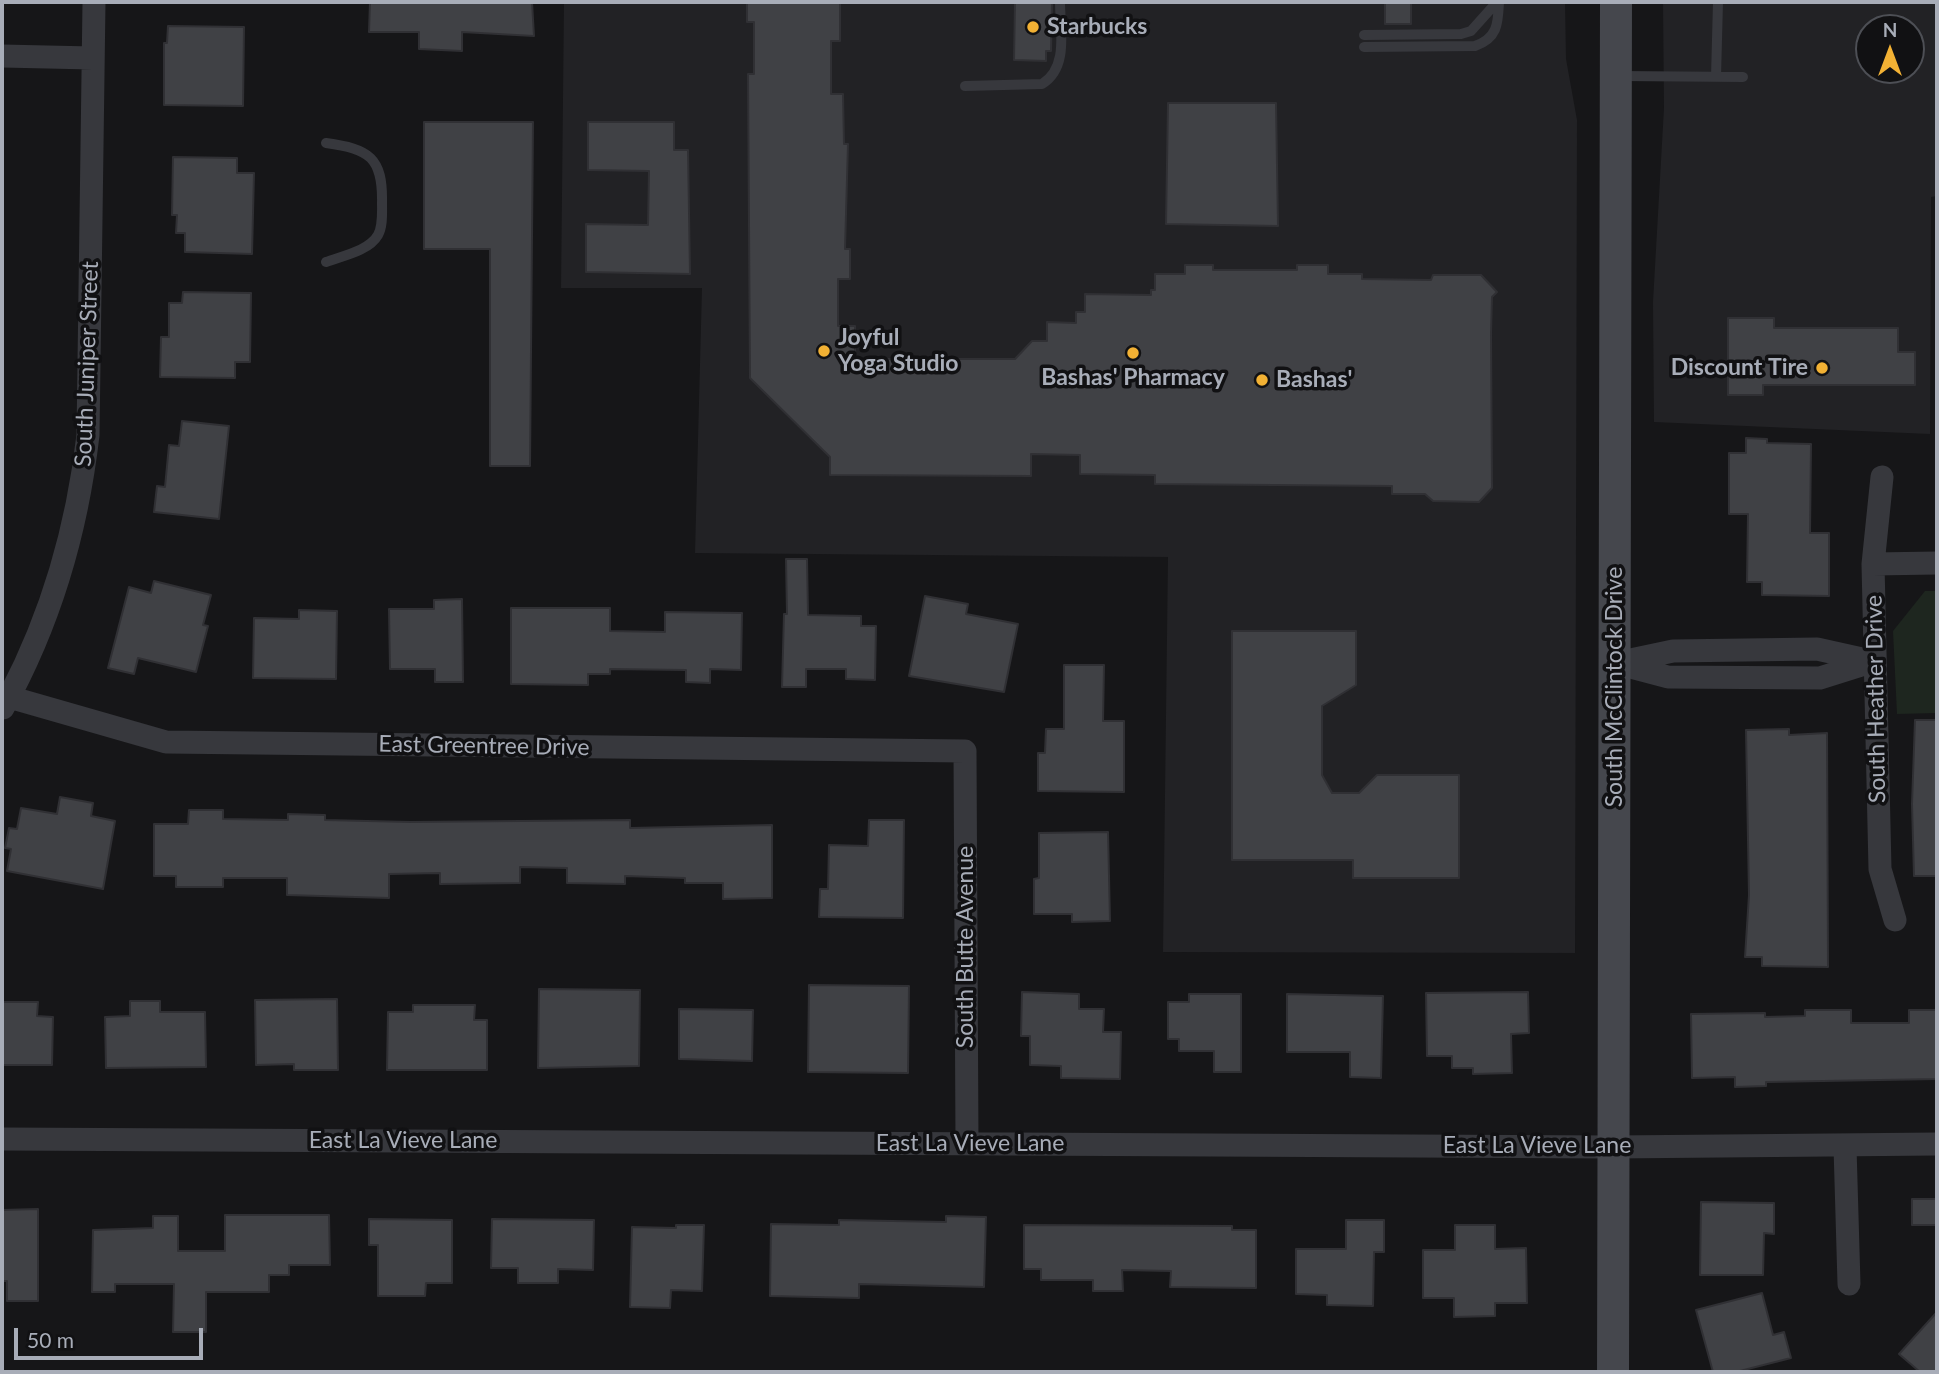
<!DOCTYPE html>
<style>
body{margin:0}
#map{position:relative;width:1939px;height:1374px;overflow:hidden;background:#161618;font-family:Lato,sans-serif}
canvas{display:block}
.frame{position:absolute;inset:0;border:4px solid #a8adb8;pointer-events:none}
.north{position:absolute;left:1855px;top:14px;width:70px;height:70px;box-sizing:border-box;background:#111113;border:2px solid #4d4f55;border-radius:50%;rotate:0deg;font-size:19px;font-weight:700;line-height:28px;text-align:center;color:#a8adb8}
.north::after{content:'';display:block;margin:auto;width:24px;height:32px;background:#f2b134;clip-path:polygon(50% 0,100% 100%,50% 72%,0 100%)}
.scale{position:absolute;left:14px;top:1328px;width:189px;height:32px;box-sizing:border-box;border:4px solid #a8adb8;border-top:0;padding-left:9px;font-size:21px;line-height:24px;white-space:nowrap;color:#a8adb8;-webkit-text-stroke:5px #111113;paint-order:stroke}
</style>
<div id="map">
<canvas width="1939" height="1374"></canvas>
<div class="frame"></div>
<div class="north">N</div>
<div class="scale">50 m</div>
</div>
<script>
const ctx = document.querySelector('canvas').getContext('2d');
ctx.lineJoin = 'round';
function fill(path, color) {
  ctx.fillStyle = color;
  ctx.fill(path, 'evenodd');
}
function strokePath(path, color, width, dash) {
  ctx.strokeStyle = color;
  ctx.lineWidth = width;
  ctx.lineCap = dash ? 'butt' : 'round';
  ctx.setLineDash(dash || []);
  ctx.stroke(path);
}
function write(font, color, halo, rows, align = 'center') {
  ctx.font = font + ' Lato,sans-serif';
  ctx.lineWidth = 7;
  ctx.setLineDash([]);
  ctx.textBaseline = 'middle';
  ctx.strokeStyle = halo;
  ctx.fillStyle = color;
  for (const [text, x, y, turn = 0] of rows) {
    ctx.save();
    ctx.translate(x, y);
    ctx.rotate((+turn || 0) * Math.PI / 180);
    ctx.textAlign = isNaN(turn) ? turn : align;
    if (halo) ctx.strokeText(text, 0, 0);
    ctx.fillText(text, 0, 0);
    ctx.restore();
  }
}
const built = new Path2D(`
 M564,2h1001l1,57 11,61 -2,833 -412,-1 5,-395 -473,-4 7,-265h-141z
 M1663,2h274v194l-6,1 -1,237 -276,-12 -1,-120 11,-194zM1869,28h42v42h-42z`);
const green = new Path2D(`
 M1925,591h12v122l-40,1 -4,-83z`);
const building = new Path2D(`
 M370,2h162l2,34 -72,-4v19l-43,-2v-17h-50z
 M747,2h93v39h-9v53h12l1,50h4l-3,105h5v30h-12v47h17v33h160l17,-18h15v-19l29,1v-11h9v-18l66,1v-5h4v-16h30v-9h28v5h84v-5h31v9h34v5l69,1 2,-5h48l16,17 -5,5 -1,37 1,154 -13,14 -46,-1 -8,-7h-33v-8l-237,-2v-9l-75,-1v-19l-49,-1v22l-201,-1v-18l-80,-79 -2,-304h6v-52h-7z
 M1015,2h37l-1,49h-5v10l-32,-1z
 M1385,2h26v22h-26z
 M168,26l76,1 -1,79 -79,-1v-62h3z
 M1168,103h108l2,123 -112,-2z
 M424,122h109l-3,344h-40v-217h-66z
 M588,122h86v28h14l2,124 -104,-2v-48l62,1 1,-54 -61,-1z
 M173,157l64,1v15h17l-2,81 -67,-2v-19h-9l1,-18h-5z
 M183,292l68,1 -1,69h-15v16l-75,-1 1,-40h8v-34h13z
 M1728,318h46v10h124v24h17v33h-152v10h-35z
 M182,421l47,5 -10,93 -65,-7 3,-26 8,1 4,-42 10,1z
 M1746,438l21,1v4l44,1 -1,89h19v63l-67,-1v-13h-15l1,-68h-19v-61h17z
 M786,559h21l1,56 53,1v10h15l-1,54 -29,-1v-10h-40v18h-24l2,-73h3z
 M154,581l57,14 -8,30 5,1 -12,46 -58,-14 -4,16 -26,-6 21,-81 22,6z
 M925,596l43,8 -2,10 52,10 -14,68 -95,-16z
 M462,599l1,83h-28v-13h-45l-1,-60h45v-9z
 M511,608h99v23l55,1v-20l77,1 -1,57 -31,-1v14l-24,-1v-12l-76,-1v5h-22v11l-77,-1z
 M299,610l38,1 -1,68 -83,-1 1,-60 45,1z
 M1232,631h124v54l-34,21v69l10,18h27l18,-18h82v103h-106v-18h-121z
 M1064,665h40l-1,56h21v71l-86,-1v-38h7l1,-24h18z
 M1915,720h22v156h-23l-2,-72z
 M1789,729v6l38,-2 1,234 -66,-1v-9h-17l4,-62 -3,-165z
 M60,797l33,6 -2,13 24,5 -12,68 -96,-18 4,-22 -6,-1 4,-20 8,1 4,-21 36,6z
 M189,810h34v9l65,1v-6l37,1v5l85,2 220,-2v8l142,-3v73l-49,1v-16h-38v-5l-60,-2v8l-58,-1v-15l-47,-1v16l-80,1v-11l-51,1v24l-102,-3v-17h-64v9h-47v-11h-22v-52h34z
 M869,820h35l-1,98 -84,-1 1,-28h8l1,-44 39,1z
 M1108,832l2,89 -38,1v-8h-38v-35l5,-1v-45z
 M809,985l100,1 -1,87 -100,-1z
 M539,989l101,1 -1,76 -101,2z
 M1022,992l57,2v15h25l-1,23h18l-1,47 -59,-1v-12l-31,-1v-29h-9z
 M1528,992l1,41 -18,1 1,39 -39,1v-6h-21v-12h-25l-1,-63z
 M1189,994h52v78h-27v-21h-35v-12h-11v-37h21z
 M1287,994l96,2 -2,82 -31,-1v-25h-63z
 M337,999l1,71h-44v-6l-38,1 -1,-65z
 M130,1001h30v11h45l1,55 -100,1 -1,-51 25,-1z
 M2,1002h36l-1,14 16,1 -1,48h-50z
 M413,1005h62l-1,15h13v50h-100l1,-58h25z
 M679,1009l74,1 -1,51 -73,-2z
 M1805,1010h46v13h58v-13h28v69l-171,3v4l-31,1v-10l-43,1 -1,-64 74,-1v4l40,-1z
 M1912,1199h25v26h-25z
 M1701,1202l73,1v31l-10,-1 -1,42h-63z
 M38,1209v92h-31v-20h-5v-71z
 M225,1215h104l1,50h-41v10h-20v17h-63v40h-33l1,-48h-59v8h-23l1,-62 60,-2v-12h25v35h47z
 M946,1216l40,1 -2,70 -125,-3v14l-89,-2 1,-72 68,1v-5l107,2z
 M369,1219l83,1v63h-26l-1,13h-47v-51h-9z
 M492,1219l102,1 -1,50 -35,-1v14h-40v-15h-27z
 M1346,1220h38v32h-10l-1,54 -46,-1v-10l-31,-1v-45h50z
 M676,1225h28l-2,66 -31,-1 -1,18 -40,-1 2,-80 44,1z
 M1024,1225l208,1v4h24v58l-86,-1 1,-16 -49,-1 1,21h-30v-11h-52v-11h-17z
 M1455,1225h40v24l31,-1 1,55h-32v13l-41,1v-19h-31v-48h32z
 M1762,1293l11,42 11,-3 7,26 -55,14h-23l-17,-62z
 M1937,1312v60h-17l-21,-18z`);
const service = new Path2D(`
 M1364,35l97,-1 10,-3 26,-29
 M1364,47l111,-1c23,-8 23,-23 24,-44
 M1620,76l123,1
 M1716,77l2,-75
 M965,86l77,-2c27,-16 18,-55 18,-82
 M326,143c43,6 57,14 56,60 0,10 1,23 -4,32 -9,16 -36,21 -52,27`);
const minor = new Path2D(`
 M2,56l91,2
 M1882,477l-9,87 7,305 15,51
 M1873,564l64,-1
 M1621,662l52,-11 144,-2 54,12
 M1615,663l53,14 152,1 54,-17
 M9,697l157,45 799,9 2,393
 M3,708c47,-85 74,-177 85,-273l6,-433
 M2,1139l1612,8 323,-3
 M1845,1147l4,137`);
const secondary = new Path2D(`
 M1613,1372l3,-1370`);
const markers = [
 [1033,27,7,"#f2b134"],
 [824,351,7,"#f2b134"],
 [1133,353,7,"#f2b134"],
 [1822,368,7,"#f2b134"],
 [1262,380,7,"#f2b134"]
];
const poiNames = [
 ["Starbucks",1047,27],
 ["Joyful",838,338],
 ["Yoga Studio",838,364],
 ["Discount Tire",1808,368,"right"],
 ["Bashas' Pharmacy",1133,378,"center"],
 ["Bashas'",1276,380]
];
const streetNames = [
 ["South Juniper Street",87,364,-88],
 ["South McClintock Drive",1615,687,-90],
 ["South Heather Drive",1876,699,-91],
 ["East Greentree Drive",484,746,1],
 ["South Butte Avenue",966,947,-90],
 ["East La Vieve Lane",403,1141],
 ["East La Vieve Lane",970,1144],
 ["East La Vieve Lane",1537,1146]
];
fill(built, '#222225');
fill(green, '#1e261f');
fill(building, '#404145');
strokePath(building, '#303034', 2);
strokePath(service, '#37383d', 10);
strokePath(minor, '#37383d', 23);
strokePath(secondary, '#45474d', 32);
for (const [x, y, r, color] of markers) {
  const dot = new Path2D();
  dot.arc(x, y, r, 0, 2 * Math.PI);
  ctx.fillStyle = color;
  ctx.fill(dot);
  strokePath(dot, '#111113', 2.5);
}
write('bold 23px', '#a8adb8', '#111113', poiNames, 'left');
write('23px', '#a8adb8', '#111113', streetNames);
</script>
